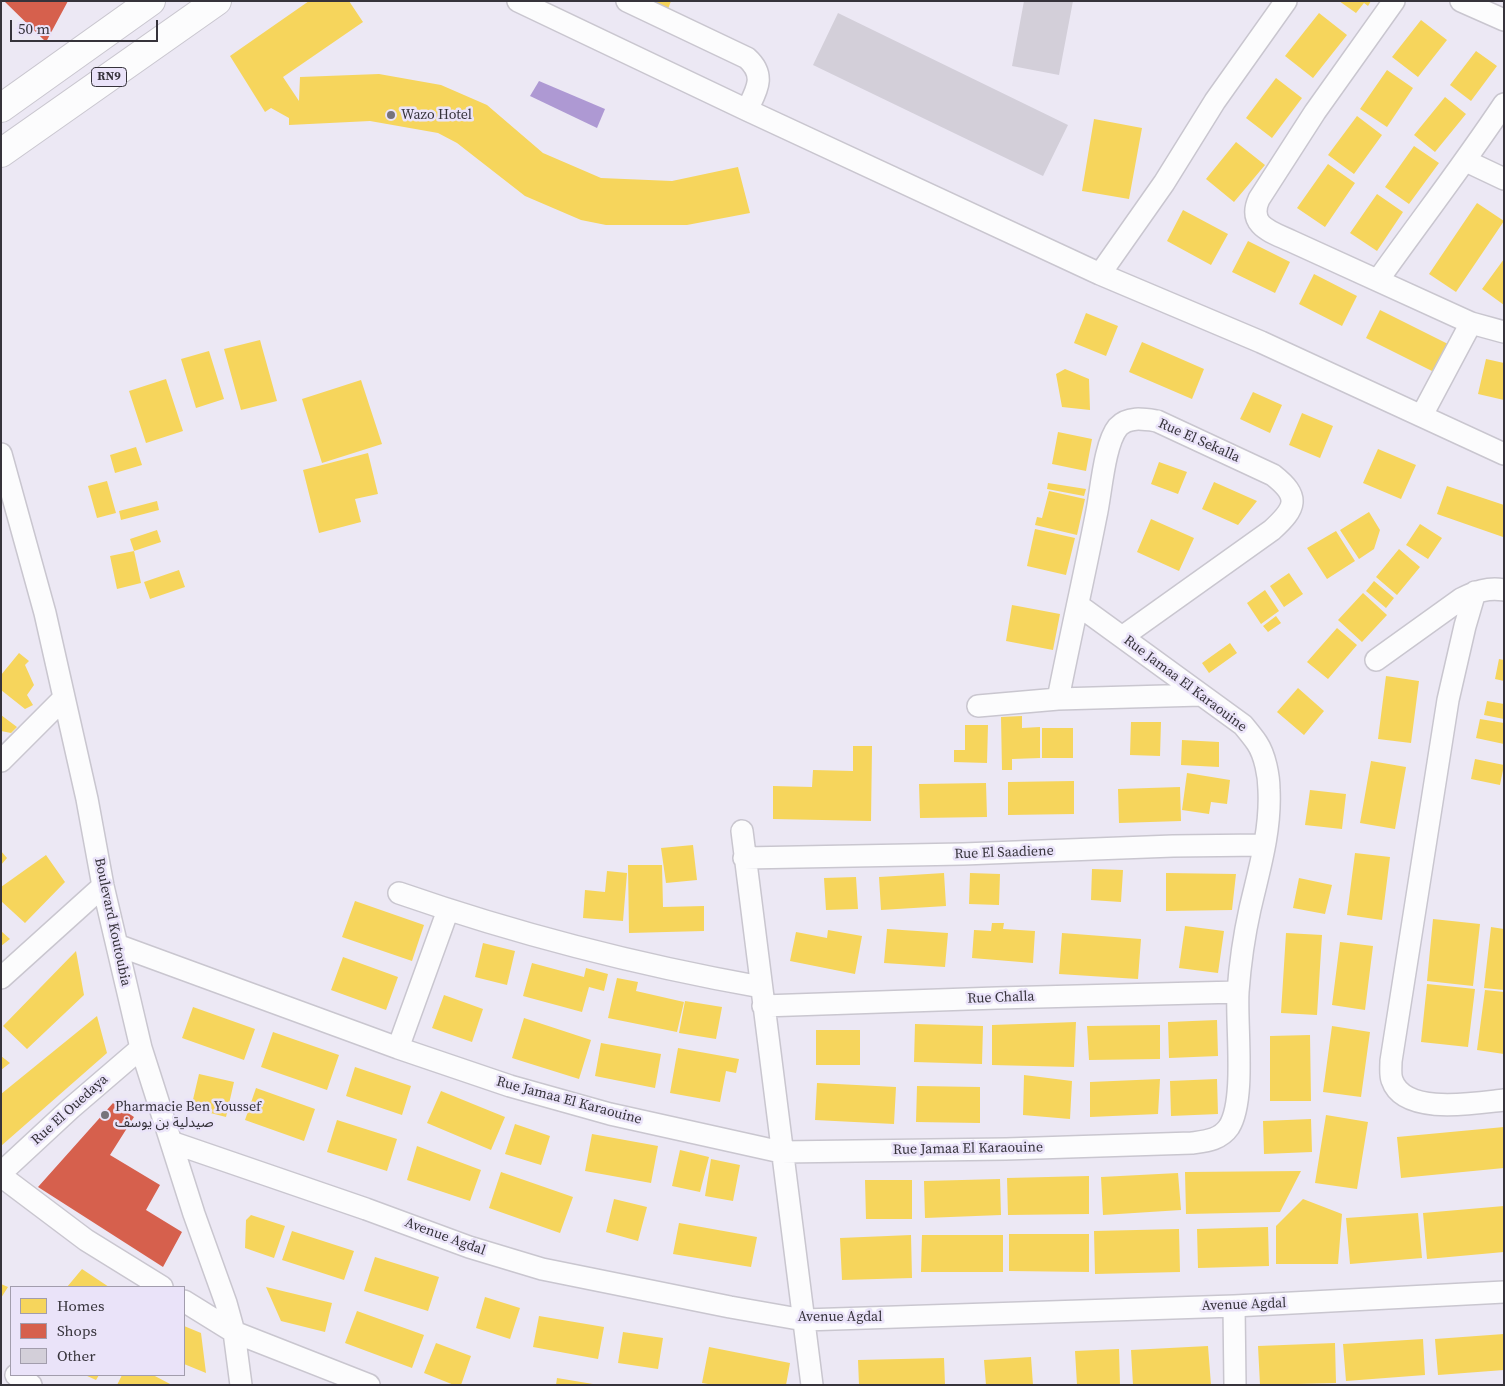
<!DOCTYPE html>
<meta charset="utf-8">
<style>
body{margin:0}
#map{position:relative;width:1505px;height:1386px;overflow:hidden;background:#ece8f4;font-family:"Source Serif 4",serif}
canvas{display:block}
.frame{position:absolute;inset:0;border:2px solid #36333b;pointer-events:none}
.legend{position:absolute;left:10px;top:1286px;width:175px;height:90px;box-sizing:border-box;background:#eae3f9;border:1px solid #a29dad;margin:0;padding:6px 9px;list-style:none;font-size:15px;color:#36333b}
.legend li{display:flex;align-items:center;gap:10px;height:25px}
.legend b{width:25px;border:1px solid #a29dad}
.scale{position:absolute;left:10px;top:20px;width:148px;height:22px;box-sizing:border-box;border:2px solid #36333b;border-top:0;padding-left:6px;font-size:15px;line-height:18px;white-space:nowrap;color:#36333b;-webkit-text-stroke:4px #eae3f9;paint-order:stroke}
</style>
<div id="map">
<canvas width="1505" height="1386"></canvas>
<div class="frame"></div>
<ul class="legend">
<li><b style="height:14px;background:#f6d55c"></b>Homes</li>
<li><b style="height:14px;background:#d6604d"></b>Shops</li>
<li><b style="height:14px;background:#d3cfd9"></b>Other</li>
</ul>
<div class="scale">50 m</div>
</div>
<script>
const ctx = document.querySelector('canvas').getContext('2d');
ctx.lineJoin = 'round';
function fill(path, color) {
  ctx.fillStyle = color;
  ctx.fill(path, 'evenodd');
}
function strokePath(path, color, width, dash) {
  ctx.strokeStyle = color;
  ctx.lineWidth = width;
  ctx.lineCap = dash ? 'butt' : 'round';
  ctx.setLineDash(dash || []);
  ctx.stroke(path);
}
function write(font, color, halo, rows, align = 'center') {
  ctx.font = font + ' "Source Serif 4","Noto Sans Arabic",serif';
  ctx.lineWidth = 5;
  ctx.setLineDash([]);
  ctx.textBaseline = 'middle';
  ctx.strokeStyle = halo;
  ctx.fillStyle = color;
  for (const [text, x, y, turn = 0] of rows) {
    ctx.save();
    ctx.translate(x, y);
    ctx.rotate((+turn || 0) * Math.PI / 180);
    ctx.textAlign = isNaN(turn) ? turn : align;
    if (halo) ctx.strokeText(text, 0, 0);
    ctx.fillText(text, 0, 0);
    ctx.restore();
  }
}
const water = new Path2D(`
 M539,81l66,28 -8,19 -67,-32z`);
const homes = new Path2D(`
 M309,1h40l14,21 -80,55 16,24 1,-24 79,-3 62,11 46,20 56,48 58,25 71,3 66,-14 12,46 -63,12h-81l-25,-5 -56,-24 -68,-53 -19,-10 -68,-12 -81,4v-7l-18,-10 -6,4 -35,-56z
 M652,1h19l-3,8z
 M1339,1h32l-3,5 -4,-3 -8,10z
 M1319,13l28,22 -34,43 -28,-22z
 M1421,20l26,20 -29,37 -26,-20z
 M1476,51l21,15 -26,35 -21,-16z
 M1387,70l26,18 -26,39 -27,-18z
 M1276,78l26,20 -30,40 -26,-20z
 M1445,97l21,17 -31,38 -21,-17z
 M1357,116l25,19 -28,39 -26,-19z
 M1094,119l48,9 -13,71 -47,-8z
 M1236,142l29,23 -31,37 -28,-23z
 M1414,146l25,17 -30,41 -24,-17z
 M1328,164l27,19 -30,44 -28,-19z
 M1377,194l26,18 -26,39 -27,-18z
 M1477,203l27,18 -48,71 -27,-18z
 M1183,210l45,24 -17,31 -44,-24z
 M1248,241l42,21 -15,31 -43,-21z
 M1504,259v46l-22,-16z
 M1314,274l43,22 -15,30 -43,-22z
 M1380,310l74,37 -14,28 -74,-37z
 M1086,313l32,13 -12,30 -32,-13z
 M260,340l17,61 -36,9 -17,-61z
 M1142,342l62,27 -12,30 -63,-27z
 M209,351l15,48 -28,9 -15,-49z
 M1486,359l18,4v37l-26,-6z
 M1065,369l24,10 1,31 -28,-3 -6,-33z
 M166,379l17,52 -37,12 -17,-52z
 M361,380l21,64 -60,19 -20,-64z
 M1253,392l29,13 -12,28 -30,-14z
 M1302,413l31,13 -13,32 -31,-13z
 M1058,432l34,7 -6,32 -34,-7z
 M136,447l6,18 -27,8 -5,-18z
 M1378,449l38,16 -15,34 -38,-16z
 M368,453l10,41 -23,5 6,23 -42,11 -16,-63z
 M1159,462l28,10 -9,22 -27,-10z
 M107,481l9,32 -19,5 -9,-32z
 M1214,482l43,19 -19,24 -36,-16z
 M1048,483l38,6 -2,7 -37,-7z
 M1447,486l57,19 -1,32 -66,-23z
 M1049,491l36,8 -8,36 -42,-10 2,-8 5,1z
 M157,501l2,9 -38,10 -2,-9z
 M1369,512l11,18 -6,19 -15,10 -19,-29z
 M1151,519l43,19 -15,33 -42,-19z
 M1420,524l22,14 -14,21 -22,-14z
 M1035,529l40,9 -9,37 -39,-9z
 M157,530l4,12 -27,9 -4,-12z
 M1336,531l19,30 -28,18 -20,-31z
 M1399,549l21,18 -23,28 -21,-18z
 M134,551l7,32 -24,6 -7,-33z
 M179,570l6,17 -35,12 -6,-17z
 M1289,573l14,21 -19,13 -14,-21z
 M1374,581l20,17 -8,10 -20,-17z
 M1265,590l14,21 -18,13 -14,-21z
 M1363,593l24,22 -25,27 -24,-22z
 M1012,605l48,9 -7,36 -47,-9z
 M1276,616l5,7 -13,9 -5,-6z
 M1337,628l20,17 -29,34 -21,-17z
 M1230,643l7,10 -28,20 -7,-10z
 M19,653l10,8 -4,4 9,20 -7,10 6,10 -8,4 -24,-19v-15z
 M1499,659l5,1v21l-9,-2z
 M1386,676l33,5 -8,62 -33,-4z
 M1298,688l26,23 -20,24 -27,-23z
 M1487,701l17,3v15l-20,-4z
 M1,715l16,12 -6,6 -10,-2z
 M1022,716v12l18,-1v31l-28,1v11h-10l-1,-53z
 M1480,719l24,4v21l-28,-6z
 M1131,722h30l-1,34 -30,-1z
 M965,725h23l-1,38 -33,-1v-12h11z
 M1042,728h31v30h-31z
 M1182,740l37,2v25l-38,-2z
 M853,746h19l-1,75 -98,-2v-33l39,1 1,-17 40,1z
 M1475,759l29,6 -4,20 -29,-6z
 M1371,761l35,6 -11,62 -35,-6z
 M1187,773l43,7 -3,24 -16,-2 -2,12 -27,-4z
 M1074,781v33l-66,1v-33z
 M986,783l1,34 -67,1 -1,-34z
 M1180,787l1,34 -62,2 -1,-34z
 M1310,790l36,4 -4,35 -37,-4z
 M693,845l4,35 -31,3 -5,-35z
 M1,851l6,7 -6,7z
 M1355,853l35,4 -8,63 -35,-5z
 M46,855l19,27 -40,41 -24,-22v-14z
 M628,865h34l1,42 41,-1v25l-75,2z
 M1092,869l31,1 -2,32 -30,-2z
 M607,871l20,2 -4,48 -40,-3 2,-28 20,2z
 M944,873l2,33 -65,4 -2,-33z
 M970,873l30,1 -1,31 -30,-1z
 M1166,873l70,1 -4,36 -66,1z
 M856,877l2,32 -32,1 -2,-32z
 M1299,878l33,7 -7,29 -32,-6z
 M355,901l69,24 -12,36 -70,-24z
 M1433,919l47,5 -7,62 -46,-5z
 M992,923h12l-1,6 32,2 -2,32 -61,-5 2,-28 17,1z
 M1185,926l39,5 -6,42 -39,-5z
 M1491,927l13,2v61l-20,-2z
 M887,929l61,4 -3,34 -61,-4z
 M828,930l34,6 -7,38 -65,-13 6,-29 31,6z
 M1,931l9,8 -9,7z
 M1062,933l79,6 -3,40 -79,-5z
 M1286,933l36,2 -5,80 -36,-2z
 M1340,942l33,4 -8,64 -33,-5z
 M483,943l32,8 -8,34 -32,-8z
 M76,951l8,44 -57,54 -24,-23z
 M343,957l55,20 -12,33 -55,-20z
 M532,963l52,14 2,-9 22,6 -4,17 -15,-4 -7,25 -59,-16z
 M617,978l21,4 -2,9 48,11 -7,30 -69,-14z
 M1427,984l48,5 -7,58 -47,-5z
 M1485,990l19,2v62l-27,-4z
 M444,995l39,14 -11,33 -40,-14z
 M685,1001l37,6 -6,32 -37,-6z
 M193,1007l62,22 -11,31 -62,-22z
 M97,1016l10,37 -106,93v-52z
 M524,1018l67,22 -12,39 -67,-21z
 M1217,1020l1,36 -49,2 -1,-36z
 M1076,1022l-2,45 -82,-2v-40z
 M915,1024l68,2 -1,38 -68,-2z
 M1160,1025v34l-71,1 -2,-34z
 M1332,1026l38,6 -9,65 -38,-5z
 M816,1030h44v35h-44z
 M273,1032l66,23 -12,35 -66,-23z
 M1310,1035l1,66h-41v-65z
 M601,1043l60,11 -6,34 -60,-12z
 M678,1048l61,11 -3,14 -10,-2 -6,31 -50,-9z
 M1,1056l9,7 -9,7z
 M355,1067l56,19 -9,29 -56,-19z
 M199,1074l35,8 -8,35 -35,-9z
 M1024,1075l48,6 -2,38 -47,-4z
 M1160,1079l-2,35 -68,3v-35z
 M1217,1079l1,35 -47,2 -1,-35z
 M817,1083l79,4 -2,37 -79,-4z
 M917,1086l63,1v36l-64,-1z
 M256,1088l59,21 -11,32 -59,-21z
 M441,1091l64,26 -14,33 -64,-27z
 M1326,1115l42,7 -11,67 -42,-6z
 M1311,1119l1,33 -48,2 -1,-33z
 M337,1120l60,19 -10,32 -60,-19z
 M515,1124l35,12 -9,29 -36,-11z
 M1504,1127v41l-103,10 -4,-41z
 M592,1134l66,12 -7,37 -66,-12z
 M417,1146l64,24 -11,31 -63,-21z
 M680,1150l29,7 -9,35 -28,-6z
 M711,1159l29,6 -7,36 -28,-5z
 M1301,1171l-21,41 -94,2 -1,-42z
 M501,1172l72,25 -13,36 -71,-25z
 M1178,1173l3,37 -78,5 -2,-38z
 M1089,1176v38l-81,1 -1,-37z
 M1000,1179l1,36 -76,3 -1,-37z
 M865,1180h47v39h-46z
 M614,1199l33,8 -9,34 -32,-9z
 M1303,1199l39,15 -4,50h-62v-38z
 M1504,1206v46l-77,7 -4,-46z
 M1418,1213l4,45 -72,6 -4,-46z
 M251,1215l34,11 -11,32 -29,-10 1,-28z
 M679,1223l78,14 -6,30 -78,-13z
 M1268,1227l1,39 -71,2 -1,-39z
 M1179,1229l1,43 -85,2 -1,-43z
 M292,1231l62,20 -10,29 -62,-20z
 M1009,1234h80v38l-80,-1z
 M911,1235l1,43 -70,2 -2,-42z
 M922,1235h81v37h-82z
 M375,1257l64,20 -11,34 -64,-20z
 M82,1269l27,18h-42z
 M1,1284l7,3 -7,11z
 M266,1287l66,16 -7,29 -44,-11z
 M485,1297l35,11 -10,31 -34,-11z
 M357,1311l67,24 -12,33 -67,-25z
 M539,1316l65,11 -6,32 -65,-12z
 M184,1326l17,7 5,40 -22,-9z
 M623,1332l40,6 -5,31 -40,-6z
 M1504,1334v36l-66,5 -3,-36z
 M1423,1339l2,36 -79,6 -3,-37z
 M436,1343l35,13 -10,29h-7l-30,-12z
 M1335,1343l1,40 -76,2 -2,-39z
 M1208,1346l3,39h-78l-2,-35z
 M709,1347l81,16 -4,22h-72l-12,-2z
 M1119,1349l1,36h-43l-2,-34z
 M1031,1357l2,28h-47l-2,-25z
 M944,1358l1,27h-86l-1,-25z
 M85,1375h14l-3,5z
 M122,1375h31l19,10h-55z
 M557,1378l36,6v1h-37z`);
const shops = new Path2D(`
 M4,1h64l-22,41z
 M113,1103l21,14 -24,38 50,30 -14,25 36,22 -19,35 -125,-80z`);
const building = new Path2D(`
 M1024,1h49l-14,74 -47,-9z
 M838,13l230,112 -25,51 -230,-111z`);
const minor = new Path2D(`
 M518,1l229,109 353,164 161,68 243,112
 M627,1l120,57c20,18 9,33 0,52
 M1394,1l-79,111 -56,87c-12,27 13,33 32,42l180,82 33,9
 M1461,1l43,19
 M1466,161l38,18
 M1100,274l64,-91 51,-82 71,-100
 M1378,280c42,-59 86,-116 126,-176
 M1422,415l49,-92
 M1,454l44,159 42,186 16,87 38,162 53,166 32,89 8,29 7,53
 M1475,592l-10,34 -17,74 -57,361c0,6 -1,14 1,19 12,36 84,23 112,20
 M1376,660l85,-61c14,-7 27,-12 43,-9
 M1058,699c12,-61 26,-122 38,-183 5,-22 8,-72 22,-89 10,-11 26,-8 39,-6l116,54c28,22 23,33 -1,55l-150,107
 M978,706l80,-7 143,-4
 M1,761l63,-63
 M742,831l70,554
 M744,858l219,-4 210,-8 91,-1
 M399,893c118,41 239,72 362,94
 M117,945l281,103 112,38 100,28 171,38 225,-3 186,-6c14,-2 28,-3 37,-16 17,-27 7,-101 9,-135 2,-28 6,-56 12,-83 9,-39 21,-78 19,-119 0,-14 -4,-35 -12,-47 -4,-6 -9,-12 -14,-18l-165,-120
 M1,978l102,-92
 M763,1006l234,-8 241,-6
 M398,1048l50,-138
 M171,1142l195,67 103,38 73,22 188,38 74,13 430,-14 270,-14
 M1,1173l69,-64 71,-61
 M1,1176l85,64 76,47
 M184,1301l50,31 135,53
 M1234,1306l1,79
 M16,1375l15,10`);
const primary = new Path2D(`
 M1,108l150,-107
 M1,153l216,-152`);
const markers = [
 [391,115,5,"#76727c"],
 [105,1115,5,"#76727c"]
];
const shields = [
 [109,77,35]
];
const shieldNames = [
 ["RN9",109,77]
];
const poiNames = [
 ["Wazo Hotel",401,115],
 ["Pharmacie Ben Youssef",115,1107],
 ["صيدلية بن يوسف",115,1123]
];
const streetNames = [
 ["Rue El Sekalla",1199,441,24],
 ["Rue Jamaa El Karaouine",1185,684,37],
 ["Rue El Saadiene",1004,853,-2],
 ["Boulevard Koutoubia",112,922,78],
 ["Rue Challa",1001,998,-2],
 ["Rue Jamaa El Karaouine",569,1101,15],
 ["Rue El Ouedaya",70,1110,-42],
 ["Rue Jamaa El Karaouine",968,1149,-1],
 ["Avenue Agdal",445,1237,20],
 ["Avenue Agdal",1244,1305,-2],
 ["Avenue Agdal",840,1317]
];
fill(water, '#ae99d3');
fill(homes, '#f6d55c');
fill(shops, '#d6604d');
fill(building, '#d3cfd9');
strokePath(minor, '#c9c6cf', 24);
strokePath(primary, '#c9c6cf', 30);
strokePath(minor, '#fcfcfd', 21);
strokePath(primary, '#fcfcfd', 28);
for (const [x, y, r, color] of markers) {
  const dot = new Path2D();
  dot.arc(x, y, r, 0, 2 * Math.PI);
  ctx.fillStyle = color;
  ctx.fill(dot);
  strokePath(dot, '#eae3f9', 2);
}
for (const [x, y, w] of shields) {
  const box = new Path2D();
  box.roundRect(x - w / 2, y - 9.5, w, 19, 4);
  ctx.fillStyle = '#eae3f9';
  ctx.fill(box);
  strokePath(box, '#36333b', 1);
}
write('bold 12px', '#36333b', null, shieldNames);
write('14px', '#36333b', '#eae3f9', poiNames, 'left');
write('14px', '#36333b', '#eae3f9', streetNames);
</script>
